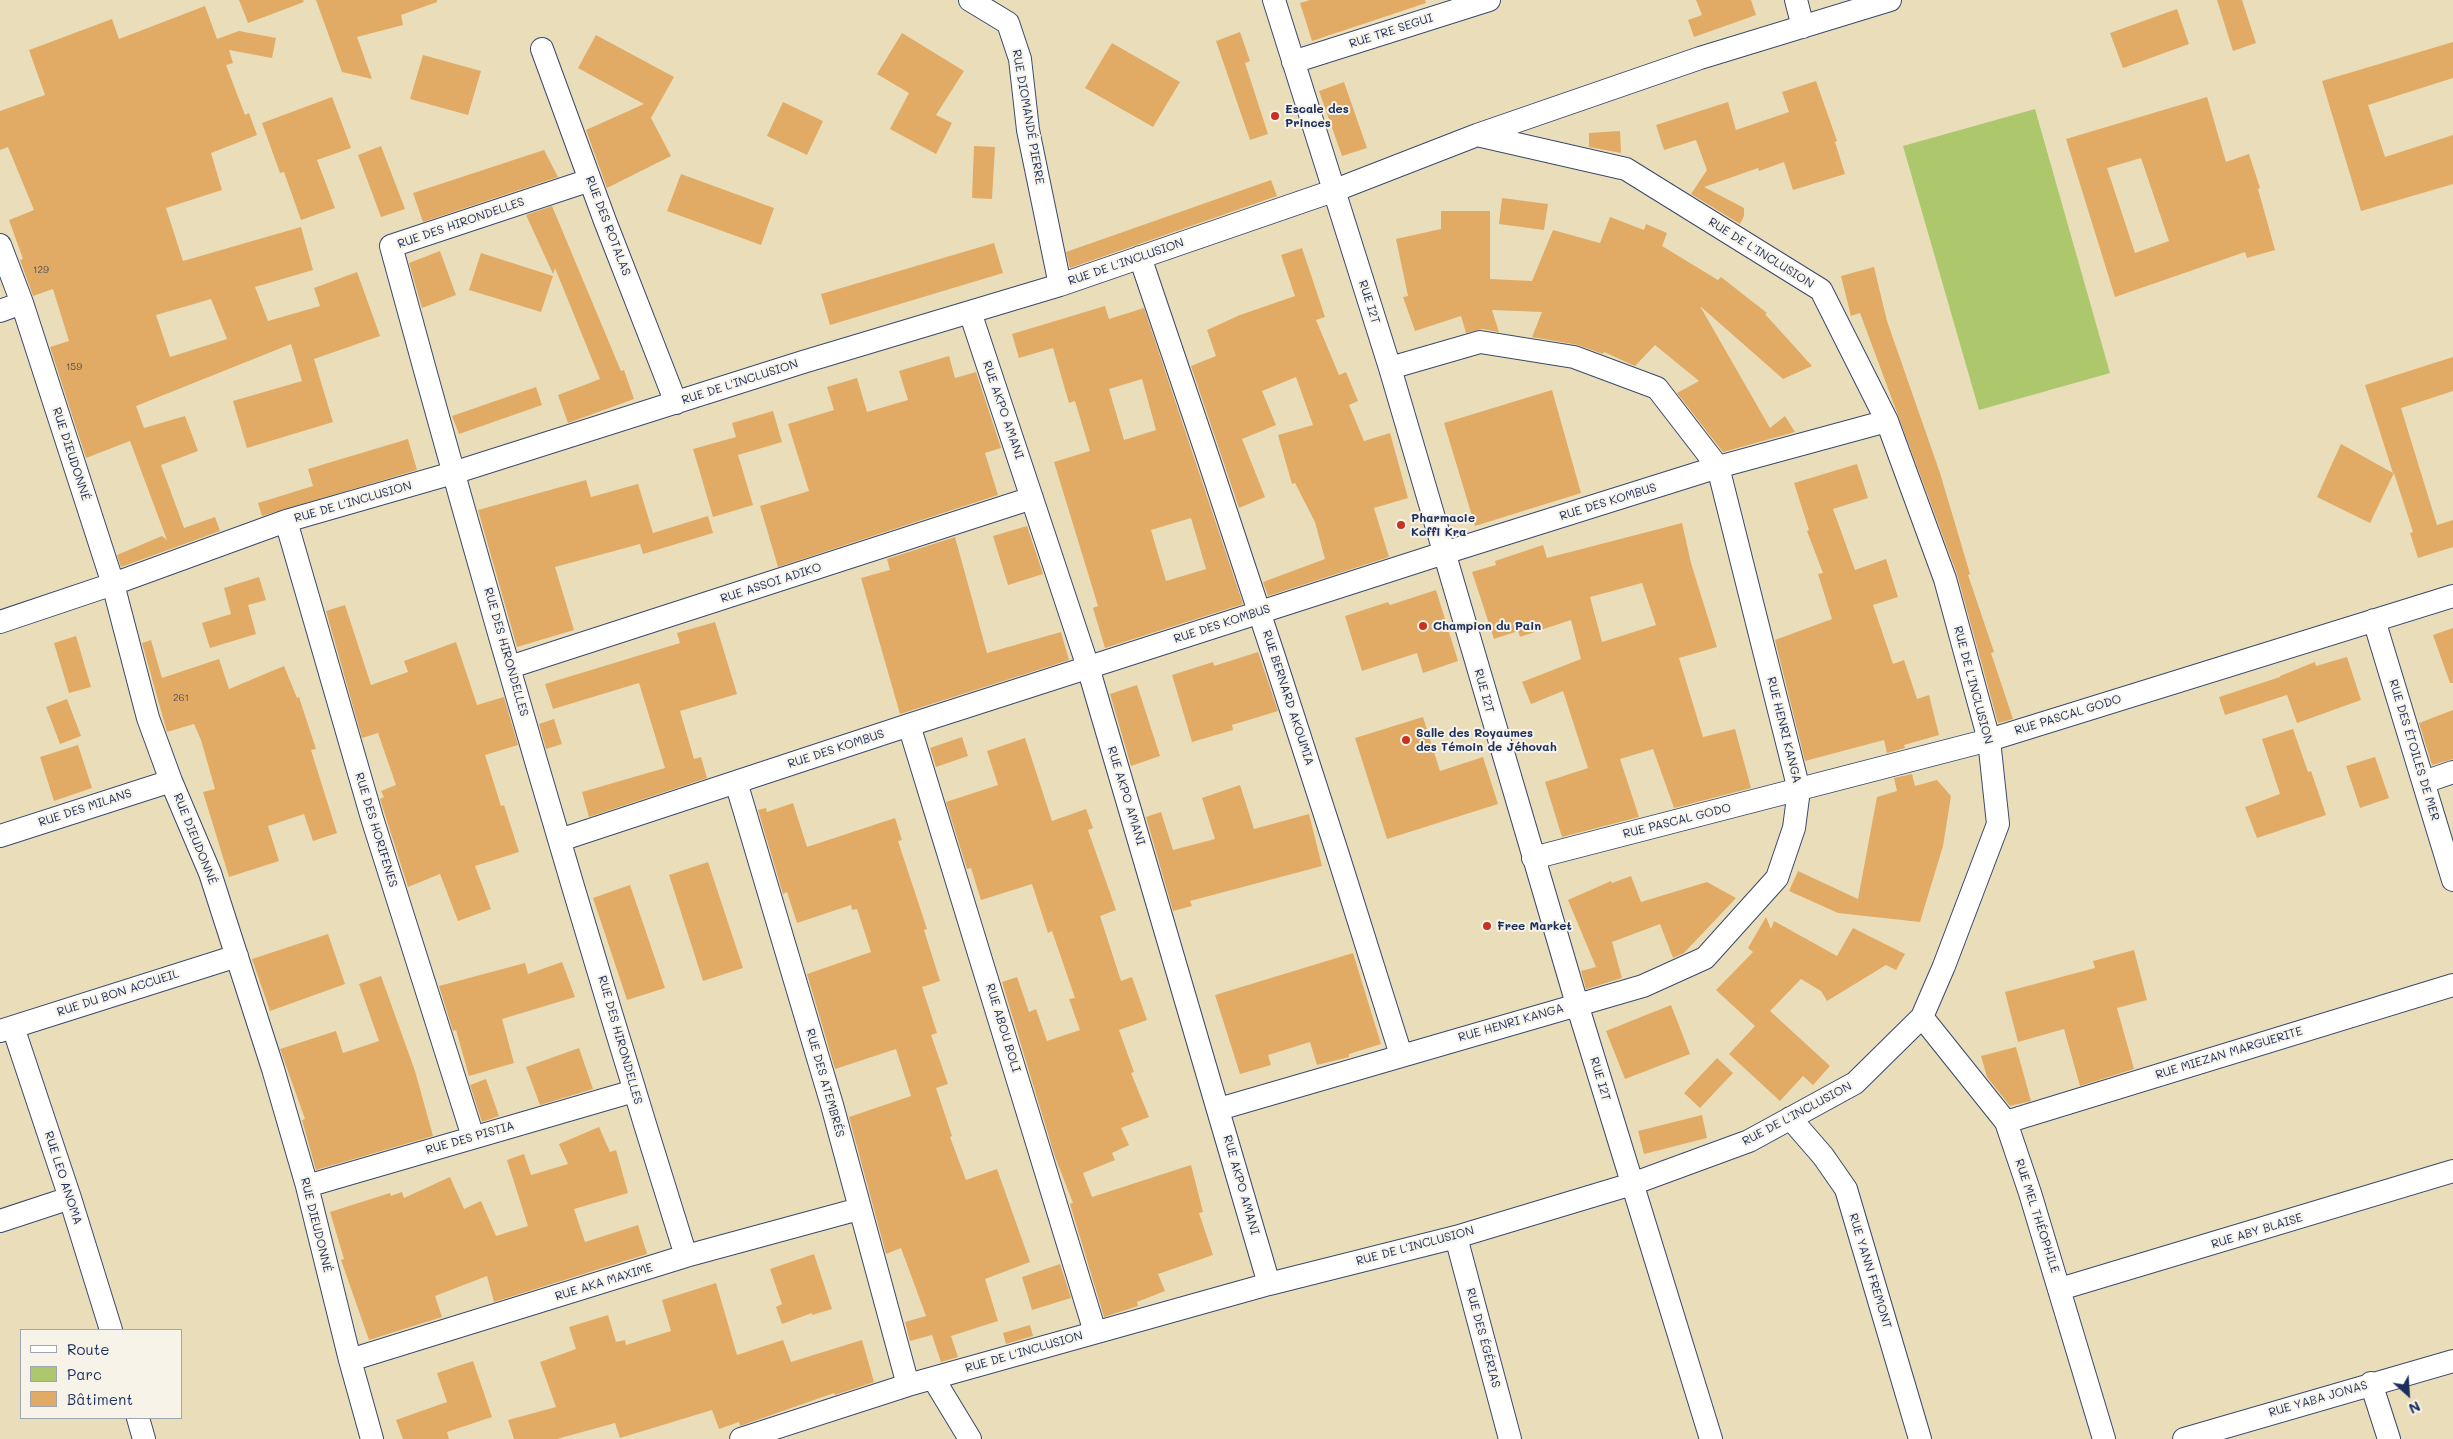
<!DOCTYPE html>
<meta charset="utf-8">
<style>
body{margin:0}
#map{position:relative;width:2453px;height:1439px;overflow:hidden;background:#eadeba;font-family:Mali,sans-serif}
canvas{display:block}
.legend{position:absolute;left:20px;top:1329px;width:162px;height:90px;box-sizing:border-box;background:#f7f3e8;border:1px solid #9fa5b1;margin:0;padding:6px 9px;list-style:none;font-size:15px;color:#1b2f5e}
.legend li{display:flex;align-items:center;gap:10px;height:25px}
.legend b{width:25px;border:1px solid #9fa5b1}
.north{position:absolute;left:2383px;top:1369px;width:50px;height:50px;-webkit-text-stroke:4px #f7f3e8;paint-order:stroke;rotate:154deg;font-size:14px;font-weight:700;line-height:20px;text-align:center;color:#1b2f5e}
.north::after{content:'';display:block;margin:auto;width:18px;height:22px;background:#1b2f5e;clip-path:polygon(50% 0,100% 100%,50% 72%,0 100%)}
</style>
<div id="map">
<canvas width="2453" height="1439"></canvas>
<ul class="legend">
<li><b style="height:6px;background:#fff"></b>Route</li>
<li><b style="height:14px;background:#adc76d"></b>Parc</li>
<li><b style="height:14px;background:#e1ab65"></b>Bâtiment</li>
</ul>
<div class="north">N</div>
</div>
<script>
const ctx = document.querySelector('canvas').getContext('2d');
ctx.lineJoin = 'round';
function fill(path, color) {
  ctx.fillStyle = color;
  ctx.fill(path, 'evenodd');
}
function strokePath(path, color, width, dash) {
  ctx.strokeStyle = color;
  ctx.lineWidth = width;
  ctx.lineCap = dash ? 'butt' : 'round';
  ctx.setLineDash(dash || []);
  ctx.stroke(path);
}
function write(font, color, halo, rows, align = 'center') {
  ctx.font = font + ' Mali,sans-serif';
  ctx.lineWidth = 4;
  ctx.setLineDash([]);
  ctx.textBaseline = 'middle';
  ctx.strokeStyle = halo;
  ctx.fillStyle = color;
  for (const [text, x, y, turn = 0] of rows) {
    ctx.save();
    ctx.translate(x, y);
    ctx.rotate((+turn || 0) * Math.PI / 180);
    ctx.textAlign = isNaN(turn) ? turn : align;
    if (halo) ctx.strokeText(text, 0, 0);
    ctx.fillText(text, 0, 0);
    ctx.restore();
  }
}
const green = new Path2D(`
 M2035,109l75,264 -131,37 -76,-264z`);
const building = new Path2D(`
 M239,0h64l1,2 -56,21z
 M316,0h121v2l-36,13 2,10 -46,12 15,42 -30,-7z
 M1310,0h115l1,3 -114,38 -12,-38z
 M1696,0h55l5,15 -62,22 -6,-17 14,-5z
 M2217,0h25l14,43 -23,8z
 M205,6l12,33 22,-8 37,7 -4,20 -43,-8 4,13 -7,2 19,50 4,-2 8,22 -46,18 11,37 -56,18 17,53 118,-34 12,43 -58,17 13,34 52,-15 -6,-18 43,-16 23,64 -66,23 19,63 -86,26 -14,-47 69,-20 -11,-37 -155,62 8,22 41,-12 13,35 -37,14 23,63 31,-11 5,14 -99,36 -4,-12 45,-19 5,4 -37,-99 -44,17 -36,-111 19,-6 -16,-52 -20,7 -13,-36 3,-1 -14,-39 25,-10 -26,-63 -8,3v-39l45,-16 -16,-45 83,-31 7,20zM211,299l16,40 -57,18 -14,-42z
 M2177,9l12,35 -66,24 -13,-35z
 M1240,32l10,29 -5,2 23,71 -18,6 -34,-99z
 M902,33l62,38 -28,44 16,8 -16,31 -46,-25 19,-36 -32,-19z
 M596,35l78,42 -23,41 20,38 -64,32 -21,-58 58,-26 -66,-36z
 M2453,42v36l-85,27 17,52 68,-22v49l-92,27 -39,-130z
 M1112,43l68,39 -27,45 -68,-39z
 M423,55l58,16 -13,44 -58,-16z
 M1816,81l21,60 -2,1 10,32 -52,16 -9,-28 -25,9 -1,-3 -54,19 40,21v8l-4,8 -49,-30 16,-24 -11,-30 -32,10 -8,-25 72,-23 8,28 53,-18 -7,-20z
 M1344,82l23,66 -25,8 -23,-65z
 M332,97l19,51 -34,12 18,48 -34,12 -17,-48 -4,1 -18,-50z
 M2207,97l19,65 23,-8 11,34 -2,1 17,61 -28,8 -2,-6 -130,45 -49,-158zM2141,158l28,83 -34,12 -28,-85z
 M783,102l40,19 -16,34 -40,-19z
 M1620,131l1,22 -32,-6v-14z
 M381,146l24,63 -24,8 -23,-62z
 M974,146l21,1 -3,52 -20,-1z
 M544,150l14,27 -135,45 -10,-29z
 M681,174l93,34 -13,37 -94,-34z
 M1271,180l6,16 -207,72 -4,-16z
 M1502,198l46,6 -4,26 -45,-6z
 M552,206l69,165 3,-1 10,29 -66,24 -10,-28 42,-16 -45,-111 -2,6 -27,-59z
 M1441,211h49v68l42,2 21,-51 47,13 10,-26 34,13 2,-6 21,9 -5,13 56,34 3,-3 46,36 -2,1 47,52 -29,13 -83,-73 70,122 15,-12 10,16 -72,20 -46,-59 22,-12 -44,-36 -20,21 -31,-14 -1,2 -25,-9 -46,-8 10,-25 -50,-2 7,22 -17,-3 -16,4 -5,-17 -46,15 -12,-34 5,-1 -12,-57 45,-10z
 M994,243l9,30 -173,52 -9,-31z
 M1302,248l23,69 -9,3 23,55 7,-3 12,29 -9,4 15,36 26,-8 18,65 -34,10 15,49 -121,39 -5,-14 62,-23 -10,-37 -20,-39 -3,1 -14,-49 35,-10 -17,-48 -34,14 14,34 -34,14 23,58 -26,11 -48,-142 25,-10 -9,-26 33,-15 55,-19 -14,-41z
 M440,251l16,44 -34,13 -13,-45z
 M481,253l72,23 -12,36 -72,-22z
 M1874,267l13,54 53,152 30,101 -2,1 26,77 -3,1 22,66 -15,4 -41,-149 -97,-261 -9,3 -10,-40z
 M1105,306l4,13 35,-11 99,296 -138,44 -12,-40 5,-2 -44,-144 36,-11 -15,-50 -6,2 -16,-55 -34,10 -7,-24zM1142,379l14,51 -32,10 -15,-51zM1191,518l15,51 -40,12 -15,-51z
 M949,356l6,22 21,-6 25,76 -16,5 13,42 -220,72 -18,-61 49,-15 -21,-67 46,-14 -7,-23 30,-9 10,34 41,-12 -9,-29z
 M2453,357v34l-52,17 36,117 16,-5v27l-35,11 -8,-25 3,-1 -19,-59 -24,50 -53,-26 24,-53 52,29 -28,-88z
 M536,387l6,18 -83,29 -7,-18z
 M1552,390l29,103 -106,33 -31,-103z
 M773,411l9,31 -44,13 15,50 -40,12 -20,-68 43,-12 -4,-14z
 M408,439l9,31 -155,46 -4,-13 55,-17 -5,-17z
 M1857,464l11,34 -35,11 22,61 31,-11 12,38 -25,8 20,59 11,-4 13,39 12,-4 10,40 -35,10 1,3 -18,5 -3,-13 -79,21 -30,-121 57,-21 -14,-45 5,-1 -16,-42 2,-1 -15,-47z
 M586,480l5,17 47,-13 15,49 55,-17 5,17 -70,21 -3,-10 -85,23 19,63 -57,17 -39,-137z
 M1682,523l9,40 26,84 -38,11 24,79 32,-8 16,59 -77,20 -21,-59 -33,10 19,58 -77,20 -17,-55 43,-14 -25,-77 -32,13 -9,-22 59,-23 -10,-39 -51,17 -2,-6 -24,8 -22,-67 24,-7 -1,-4 48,-16 4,13zM1642,583l14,42 -54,17 -12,-45z
 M1027,526l16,48 -35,11 -15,-49z
 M955,537l32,116 74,-21 8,28 -169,54 -39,-136 29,-8 -3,-11z
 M259,577l7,23 -18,5 8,29 -46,14 -8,-25 29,-9 -7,-26z
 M1436,590l22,71 -35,12 -6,-20 -55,18 -17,-55 43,-14 2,3z
 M345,605l26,80 37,-13 -4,-11 52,-19 21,63 27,-8 14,48 -33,10 16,51 3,-1 15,47 -44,14 16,43 -33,12 -18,-47 -32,13 -28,-88 4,-2 -3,-6 15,-6 -18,-52 -16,5 -36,-127z
 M715,622l22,72 -57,17 14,48 7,-2 6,21 -118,39 -7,-25 83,-24 -26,-85 -86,26 -8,-25 135,-41 -3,-10z
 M2453,628v55h-3l-17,-48z
 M76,636l15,51 -22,6 -15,-50z
 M151,640l11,38 57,-19 10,30 55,-23 13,32 2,-1 17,52 -5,1 26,83 -24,8 -9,-27 -36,12 11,35 -50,16 -26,-85 12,-3 -14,-49 -7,-16 -27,8 -25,-89z
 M1258,652l20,59 -46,14 1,5 -41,12 -20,-67 41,-13 1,4z
 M2347,657l14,43 -64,23 -10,-28 -62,20 -6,-18 61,-20v-1l35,-14 1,4z
 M1137,685l23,71 -29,10 -21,-72z
 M67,699l14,37 -21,8 -14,-37z
 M2453,710v49l-21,6 -13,-42z
 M1423,717l17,54 43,-14 15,47 -111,35 -32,-101z
 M554,719l8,25 -16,5 -7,-25z
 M2293,729l15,43 3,-1 15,44 -69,23 -12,-31 35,-13 -18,-55z
 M962,737l6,19 -32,11 -6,-19z
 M1025,738l27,83 34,-12 7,19 -5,2 28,80 -16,6 21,65 11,-4 15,43 -28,10 15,42 -3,1 18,44 -28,11 8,17 -17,8 3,7 -32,13 9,24 99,-32 12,47 -4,1 14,42 -55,19 7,17 -28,11 1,4 -34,11 -34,-113 3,-1 -18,-46 -53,-175 15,-5 12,35 7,-3 11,32 33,-11 -11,-31 6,-1 -23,-67 -4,2 -16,-49 -51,16 -10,-32 -4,1 -21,-67 52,-17 -11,-34z
 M78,745l14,43 -38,13 -14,-44z
 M2375,757l14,41 -29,10 -14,-42z
 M1912,774l3,12 22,-6 14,16 -8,50 -23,76 -82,-9 -49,-22 9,-20 60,28 19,-102 20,-6 -3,-13z
 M1240,785l14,44 55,-15 13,52 -132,35 2,5 -19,5 -27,-94 15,-5 12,38 42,-11 -13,-41z
 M793,803l14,44 88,-29 7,22 -4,1 29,88 -3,1 16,51 -18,6 15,46 -6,2 17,49 -12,4 16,48 -2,1 16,43 31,-11 33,93 -45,17 13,42 -47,15 7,21 -17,5 -9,-27 -22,6 -5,-19 21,-6 -25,-68 -15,6 -37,-137 62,-21 -15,-47 -61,20 -28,-95 64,-22 -14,-43 -5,1 -1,-5 -54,18 -10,-31 -4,2 -25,-84 8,-2 1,4z
 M708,862l35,106 -40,13 -34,-106z
 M1631,876l10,26 66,-20 29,16 -52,55 -11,5 -13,-34 -48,18 10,36 -36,11 -5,-18 15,-4 -28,-67 43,-19 1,2z
 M630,885l35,103 -38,12 -34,-102z
 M1766,917l5,12 3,-8 63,35 16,-28 52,26 -9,16 -10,-5 -59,36 -6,-10 -20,-12 -31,32 60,55 -17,19 -10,-9 -23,25 -51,-47 26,-28 -39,-36 37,-38 -5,-4z
 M328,934l17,50 -75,27 -18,-52z
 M2134,950l13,50 -30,8 17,61 -54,17 -16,-57 -46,13 -13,-50 90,-24 -2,-7z
 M1353,953l28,91 -32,10v3l-32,8 -7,-23 -42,13 3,10 -31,9 -25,-79z
 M562,962l13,35 -73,22 12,44 -45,13 -13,-46 -3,1 -14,-45 86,-23 3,11z
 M381,976l34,95 18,65 -117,34 -14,-50 3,-1 -25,-70 56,-18 7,22 36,-12 -20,-57z
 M1671,1005l19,49 -65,25 -19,-48z
 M2016,1047l15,54 -21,5 -23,-29 -6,-21z
 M579,1048l14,41 -53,16 -14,-38z
 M1717,1058l16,15 -33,35 -16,-15z
 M486,1079l13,37 -17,6 -12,-37z
 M1702,1115l5,23 -63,16 -6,-23z
 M599,1127l11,25 6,-2 12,43 -54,16 11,33 53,-17 9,29 -153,48 -7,-26 -52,20 7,21 -73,23 -28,-80 3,-1 -14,-47 60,-19 1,3 11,-4 2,6 46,-21 14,32 17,-8 15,35 32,-10 -21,-66 17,-6 7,21 37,-11 -9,-20z
 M814,1254l18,55 -20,6v-2l-30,11 -6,-17 6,-3 -12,-35z
 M1060,1264l11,34 -39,12 -10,-33z
 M716,1283l21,72 46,-15 8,22 71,-22 12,42 -39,13 -1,-2 -94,33 -1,-4 -20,7 -7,-19 -92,28 -5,-15 -58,16h-43l-6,-19 48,-13 -16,-45 36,-13 -7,-22 39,-12 8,27 9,-2 1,5 45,-14 -9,-31z
 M1030,1325l3,11 -27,8 -3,-11z
 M473,1361l19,56 -45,15 2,7h-46l-7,-19 51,-18 -10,-29z`);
const minor = new Path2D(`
 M970,0l38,23 12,36 8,71 32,155
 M1274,0l116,368 187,636 134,435
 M1796,0l7,27
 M542,49l63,172 71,182
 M1293,62l196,-62
 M590,180l-199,66c92,339 190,676 295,1010
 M0,245l22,58 91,281 35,134 23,63 39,92 63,196 34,117 43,174 22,79
 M1140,257c91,265 178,531 261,798
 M0,311l22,-8
 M970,312l118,355 181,617
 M286,521l86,297 101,319
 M2374,620l79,260
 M0,622l113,-38 173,-63 167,-48 350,-111 257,-77 273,-94 144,-56 223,-77 190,-58
 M510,667l522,-169
 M909,725l186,607
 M736,782l96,323 76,280
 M2424,782l29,-10
 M0,836l171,-55
 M560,840l349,-115 535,-172 274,-86 169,-46
 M1533,858l456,-118 464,-144
 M1922,1017l84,105 24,71 74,246
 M13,1027l57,171 41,132
 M0,1031l237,-75
 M1219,1109l424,-123 62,-28 72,-80 17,-50 5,-38 -81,-323 -61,-79 -83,-31 -94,-15 -90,26
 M1790,1118l33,38 23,33 74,250
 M2006,1122l447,-137
 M307,1186l327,-95
 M0,1221l70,-23
 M1456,1237l54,202
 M2060,1289l393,-118
 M350,1360l336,-104 173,-47
 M933,1378l37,61
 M2371,1383l18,56
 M138,1418l6,21
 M741,1439l167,-54 361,-101 187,-47 176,-53 117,-43 106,-58 67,-66 22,-51 54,-142 -9,-84 -44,-161 -58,-158 -66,-131 -195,-121 -149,-34
 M2184,1439l269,-78`);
const markers = [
 [1275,116,5,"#c8321e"],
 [1401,525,5,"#c8321e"],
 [1423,626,5,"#c8321e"],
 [1406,740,5,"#c8321e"],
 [1487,926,5,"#c8321e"]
];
const numberNames = [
 ["129",41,270],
 ["159",74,367],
 ["261",181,698]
];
const streetNames = [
 ["RUE TRE SEGUI",1391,31,-18],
 ["RUE DIOMANDÉ PIERRE",1028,117,80],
 ["RUE DES HIRONDELLES",461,223,-19],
 ["RUE DES ROTALAS",608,226,69],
 ["RUE DE L'INCLUSION",1761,253,32],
 ["RUE DE L'INCLUSION",1126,262,-19],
 ["RUE I2T",1369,302,72],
 ["RUE DE L'INCLUSION",740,382,-18],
 ["RUE AKPO AMANI",1003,410,71],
 ["RUE DIEUDONNÉ",71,454,72],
 ["RUE DE L'INCLUSION",353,502,-16],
 ["RUE DES KOMBUS",1608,502,-17],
 ["RUE ASSOI ADIKO",771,583,-18],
 ["RUE DES KOMBUS",1222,624,-18],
 ["RUE DES HIRONDELLES",506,652,74],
 ["RUE DE L'INCLUSION",1973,685,75],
 ["RUE I2T",1484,691,74],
 ["RUE BERNARD AKOUMIA",1288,698,72],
 ["RUE PASCAL GODO",2068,715,-17],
 ["RUE HENRI KANGA",1784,730,76],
 ["RUE DES KOMBUS",836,749,-18],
 ["RUE DES ÉTOILES DE MER",2414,750,73],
 ["RUE AKPO AMANI",1126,796,73],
 ["RUE DES MILANS",85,808,-18],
 ["RUE PASCAL GODO",1677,821,-14],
 ["RUE DES HORIFENES",376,830,73],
 ["RUE DIEUDONNÉ",195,839,68],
 ["RUE DU BON ACCUEIL",118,993,-18],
 ["RUE HENRI KANGA",1511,1023,-16],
 ["RUE ABOU BOLI",1003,1028,73],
 ["RUE DES HIRONDELLES",620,1040,74],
 ["RUE MIEZAN MARGUERITE",2229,1053,-17],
 ["RUE I2T",1600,1079,73],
 ["RUE DES ATEMBRÉS",825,1083,74],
 ["RUE DE L'INCLUSION",1797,1114,-28],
 ["RUE DES PISTIA",470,1138,-16],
 ["RUE LEO ANOMA",63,1178,72],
 ["RUE AKPO AMANI",1241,1185,74],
 ["RUE MEL THÉOPHILE",2037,1216,72],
 ["RUE DIEUDONNÉ",316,1225,76],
 ["RUE ABY BLAISE",2257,1231,-17],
 ["RUE DE L'INCLUSION",1415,1246,-15],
 ["RUE YANN FREMONT",1870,1271,73],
 ["RUE AKA MAXIME",604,1282,-17],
 ["RUE DES ÉGÉRIAS",1483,1338,75],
 ["RUE DE L'INCLUSION",1024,1352,-16],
 ["RUE YABA JONAS",2318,1399,-16]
];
const poiNames = [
 ["Escale des",1285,109],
 ["Princes",1285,123],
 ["Pharmacie",1411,518],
 ["Koffi Kra",1411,532],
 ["Champion du Pain",1433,626],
 ["Salle des Royaumes",1416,733],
 ["des Témoin de Jéhovah",1416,747],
 ["Free Market",1497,926]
];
fill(green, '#adc76d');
fill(building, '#e1ab65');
strokePath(minor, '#3a496c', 24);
strokePath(minor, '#fff', 22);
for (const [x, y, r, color] of markers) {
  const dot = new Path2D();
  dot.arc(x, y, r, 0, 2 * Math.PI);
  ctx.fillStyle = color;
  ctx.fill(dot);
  strokePath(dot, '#f7f3e8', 2);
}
write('10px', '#4c4e60', null, numberNames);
write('12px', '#1b2f5e', '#f7f3e8', streetNames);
write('bold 12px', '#1b2f5e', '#f7f3e8', poiNames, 'left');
</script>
